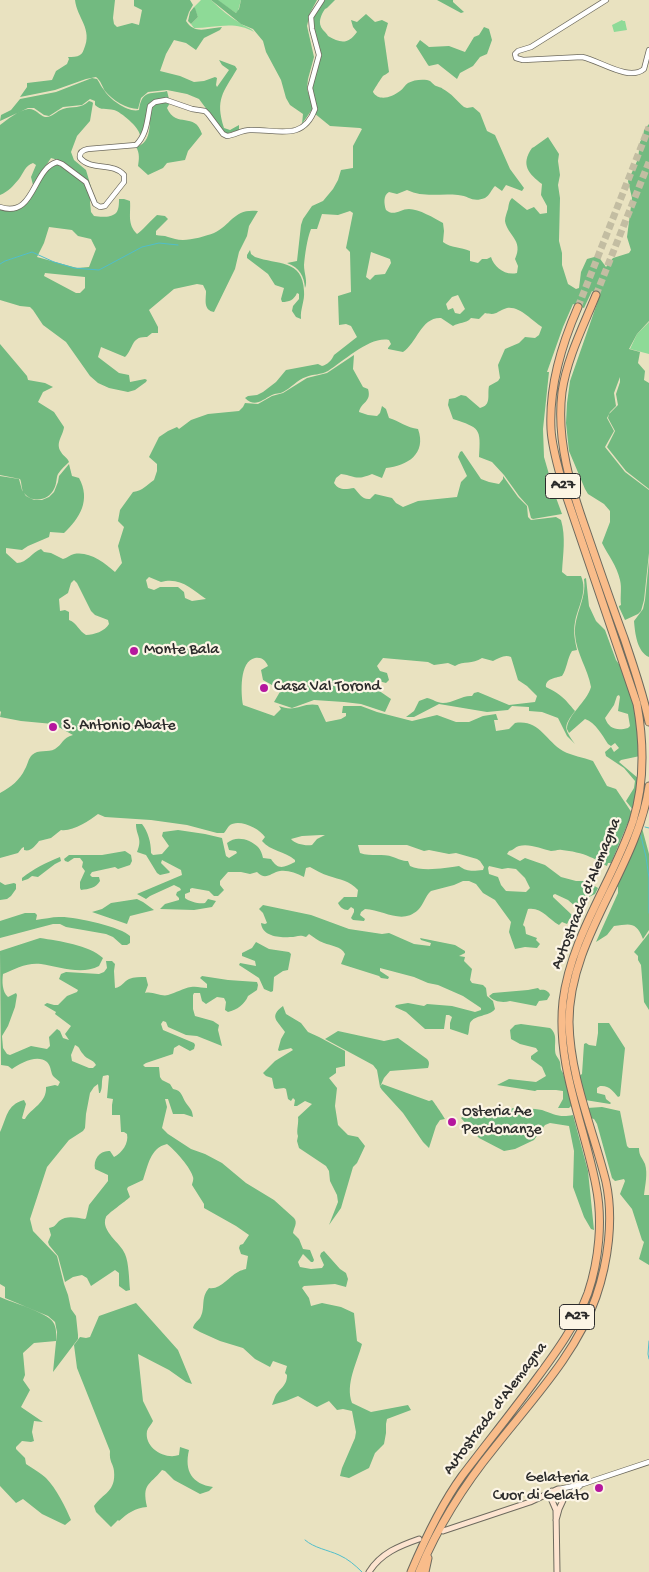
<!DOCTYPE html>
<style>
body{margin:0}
canvas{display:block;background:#e9e2c0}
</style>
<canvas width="649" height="1572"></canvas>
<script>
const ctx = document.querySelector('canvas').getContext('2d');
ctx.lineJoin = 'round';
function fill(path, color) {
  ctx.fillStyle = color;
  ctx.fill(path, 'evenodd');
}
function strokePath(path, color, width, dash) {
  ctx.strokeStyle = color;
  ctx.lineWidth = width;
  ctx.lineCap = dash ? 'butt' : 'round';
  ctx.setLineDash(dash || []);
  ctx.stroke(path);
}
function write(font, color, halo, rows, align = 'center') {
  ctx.font = font + ' "Gochi Hand",sans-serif';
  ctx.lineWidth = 4.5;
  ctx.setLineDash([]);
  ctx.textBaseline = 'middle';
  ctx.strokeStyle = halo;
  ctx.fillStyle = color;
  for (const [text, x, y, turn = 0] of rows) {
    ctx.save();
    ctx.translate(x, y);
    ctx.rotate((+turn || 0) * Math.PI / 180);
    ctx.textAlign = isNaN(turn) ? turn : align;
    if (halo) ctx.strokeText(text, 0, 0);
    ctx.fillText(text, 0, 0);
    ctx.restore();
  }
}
const green = new Path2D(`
 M201,0h10c9,9 19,17 29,23 5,4 10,4 14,9 -19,-12 -40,-4 -60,-4l-3,-4 7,-7 -4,-10z
 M217,0h24l-3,11 -2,2z
 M622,20l1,1h2l2,9 -13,2 -2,-7z
 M649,322v32l-19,-5 7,-15z`);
const forest = new Path2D(`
 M75,0h40l-2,18 1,6 3,3 15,-4 7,2 3,-15 -8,-4v-6h56l3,5 -4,7 -3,9c9,14 21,7 36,6l-2,3 -16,8 -8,12 -10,-7 -12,-3 -8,14 -6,17 20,5 14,6 10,-1 11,-4 2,1 -1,7 1,2 12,-17 -7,-5 -3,-5 16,6 2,3c-14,24 -22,30 -13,59l6,2 9,-5v5l-14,4 -26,-35 -12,-5 -20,-4 -19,2 -7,6 -3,11c-11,0 -26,-9 -33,-18 -3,-5 -4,-10 -9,-14l-10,2 -31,11 -35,7 7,-10v-4l25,-3 4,-9 11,-7 2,-5 -1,-2c4,0 9,0 12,-2 3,-2 3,-4 4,-6 9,-20 -7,-31 -9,-49z
 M211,0h7l18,13 3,-4 2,-9h76l-7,13 -3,13 7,31 -6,22 -1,10 6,19 -11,16 1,-10 -13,-9 -4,-7 -5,-18 -15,-28 -3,-11 -10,-12 -12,-5z
 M320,0h15l-8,8 -2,1c-4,6 -8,14 -2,21 2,2 4,4 5,6 12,7 20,9 29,-4l-4,-5 -2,-7 6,2 9,-8 9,8 7,-2 6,3 -4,14 5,35c-2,2 -5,3 -6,4 -1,1 -10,15 -10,16 6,10 19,5 27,-1 3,-2 5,-6 8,-8 5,-3 13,-4 19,-3 5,1 5,4 9,6 2,1 5,1 7,3 8,4 14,12 21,18l3,1 6,-1 7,6 7,18 8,4 15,34 14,19 -2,3 -16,-6 -4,6 -7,-5c-4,4 -5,9 -10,12 -13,5 -15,-2 -27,-3 -18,-2 -34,3 -51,-5l-10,4 -8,-2c-6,3 -5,12 -3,18 8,7 14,-1 23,-1 10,0 25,9 34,14l1,8 -1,11c8,6 18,5 27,9v10l8,2 4,-4h5l4,-2c3,10 14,19 26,16l1,-7 -3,-7c9,-19 -8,-24 -10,-38 0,-4 2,-9 3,-12 1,-5 1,-8 4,-11l15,12 7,-3 6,7 7,-1v-7l-6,-11 1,-11c-13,-10 -22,-19 -10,-36l2,-1 14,-10 11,17 -1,7 2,14 -2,10 2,13 -1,43 3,12v12l6,19 8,5 3,-1 2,-16 6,-13 11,-3 8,11 7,-9 16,-5 2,-3 -4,-13 5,-39 -4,-17 10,-22 2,-17 3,-5 1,-7 5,-6v197l-12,13 -8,15 11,3 -2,11 7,8 -1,9 5,3v106l-23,-18 -19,-24 8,-16 -7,-13 1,-4 9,-9 -2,-11 4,-12v-5l-6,16 2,13 -6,6 -3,6 7,13 -9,16 20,25 24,18v63l-5,47 -3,11 -3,3 -13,6 -6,-13v-1l2,-1c-1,-9 1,-17 -1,-25 -3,-14 -12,-25 -18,-37l8,-21v-11l-6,-7 -16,-10 -3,-5 -16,-38 -3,-28 1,-20 3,-22 30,-86 -8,-4 -8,17 -11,-4 -10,23 -16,45h2l-6,57 1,28 11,38 7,19 -29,5 -2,-1 -3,-12 -9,-10 -15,-21 -12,-13 -13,-5c2,-29 1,-29 -26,-38l-5,-14 1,-6 6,-1 6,-3 5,1 14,12c12,-3 7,-13 9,-22l9,-5 2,-3 -2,-13 7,-16 14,-6 6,-6 10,1 4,-3 3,-8c-10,-6 -22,-21 -35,-19 -11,3 -9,8 -22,5l-6,6 -8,-1c-5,6 -12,4 -18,8l-12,-8c-20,-1 -24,25 -38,34l-15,-3v-1l3,-4 -2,-4c-19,-4 -45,21 -61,31 -7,4 -15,3 -22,6 -9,3 -15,11 -23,15 -3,2 -8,1 -11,3 -10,5 -17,13 -27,3l3,-2 9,-1 6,-3 13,-10 10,-12 32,-6 4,2c5,-1 10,-6 12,-11l23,-18 -6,-11 -5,-2 -7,1 -1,-29 13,-4 -1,-40 -4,-4 7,-35 -3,-2 -12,4 -16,-1 -5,15h-6c-4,10 -6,25 -7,36 0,8 4,17 1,23 -1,-12 -5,-20 -18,-25l10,-2 4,-36 2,-6 9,-13 11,-5 10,-12 5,-9 3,-10 12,-2v-22l9,-17 -2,-1 -30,-2 -16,-13 -4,-22 7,-35 -8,-30 1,-5zM371,252l19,7 1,4 -6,11 -10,1 -5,5 -4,-3zM458,295l7,14 -5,5 -5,-1 -2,-5 -5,2 -2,-6 6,-7z
 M437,0h16v2l11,10 -3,1z
 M194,7l1,1 3,9 -7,7 -3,-3 2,-9z
 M484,27l5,2 3,11 -5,14 -7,3 -7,9 -13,7 -3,6 -19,-15 -9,2 -1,-1 -12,-19 4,-6 9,7 20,-1 16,6 9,-15 5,-2z
 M92,78l5,1c3,4 4,8 7,11 6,10 25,23 35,20 3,-22 13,-15 28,-19l2,8h-11l-4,3 -11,39 -3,2c0,-2 0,-5 0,-8 -1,-8 -19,-23 -26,-25 -8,-2 -13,1 -19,-5v-4l-5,-2 -8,6 -19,2 -14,9 -5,-1 -10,-7h-6l-28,13 1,-6 10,-5 9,-11 36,-7z
 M89,101l3,1 1,1 -3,18 -13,15 -6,16 3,8 12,10 5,17c-8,-13 -26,-25 -40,-29l-18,27 -2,-8 5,-12 -3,-2c-8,3 -9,9 -14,16 -5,6 -11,13 -19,16v-70c8,-6 18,-14 28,-16 7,-1 11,6 17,8 7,1 11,-6 18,-8 10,-3 18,0 26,-8z
 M159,101l11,2 -3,5c9,21 28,3 35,26l-14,17 -3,9 -18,3 -4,5 -15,7 -10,-9c1,-6 2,-13 -2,-19 23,-7 6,-36 23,-46z
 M53,161l32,22 6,15 -1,4 1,10 3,4c6,1 17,2 22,-3 3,-3 3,-10 3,-14h5l6,2c1,13 -3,23 7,33 4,-2 15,-15 20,-19l8,1 3,3 -12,12v4c4,1 8,0 12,2 5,1 9,3 15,3 9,0 23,-4 31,-7 18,-9 20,-25 44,-22l-9,15 -2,10 -8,16 -4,17 -21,43c-11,-2 -8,-12 -8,-21l-3,-6 -6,-1 -23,5 -25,21 9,17v6h-6l-5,4c-16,-1 -13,11 -22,20l-24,-10 -3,10 21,16 10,2 1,7 15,-3 2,1 -1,2 -11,8 -7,2 -19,-4 -11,-5 -8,-7 -24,-34 -23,-17 -10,-15 -3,-3 -10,-1 -20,-6v-91l14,2 4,-2zM49,227l23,3 6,6 13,3 5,10 -7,18 -12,1 -40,-11 7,-14zM45,273l40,4v11l-5,5h-4l-32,-17z
 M250,250l1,4 4,3c22,8 48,2 49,34 1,10 -4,18 -3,28l-5,-2 -4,-6 1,-5 6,-7v-5l-2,-1c-3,7 -8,9 -15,9l-1,-3 3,-11 -9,-3 -7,-11 -21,-16v-3z
 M0,344l27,32 1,4 17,3 8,4 -10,5 -5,10 16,10 10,15c-1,9 -9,16 -3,25 3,5 6,5 8,10 -3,3 -8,7 -11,12 -2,4 -1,10 -4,15 -5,11 -21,15 -30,4 -3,-4 -2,-10 -4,-14l-20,-4z
 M354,355l-1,14 10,18 5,2c4,13 -7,13 -9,23l9,3 9,1 3,-3 2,-7 4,3 3,9c10,3 18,10 29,11 9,25 -11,37 -32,39l-4,10 -10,-4c-17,7 -16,2 -31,0l-5,4 -2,5c5,8 12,6 20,5 5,5 8,12 16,11l5,-5 17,4 4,5 7,4 15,-6 39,-4 4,-15 6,-6 -9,-19 2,-5 2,-1 19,28 8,3 10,2 4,-5v-3l15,21 9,9 1,11 3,3 25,-3 5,3c5,17 2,34 1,52l5,4h14c7,16 -3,30 -6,46 -2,10 0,19 2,28l-5,1c-5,8 -5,18 -10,25 -7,2 -17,3 -16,11 16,8 18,11 29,24 -12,16 -11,17 0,33l-8,-8 -9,-18 -16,-6 -13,-1v-4l-17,-1 -4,4 -21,2 -48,-8 -25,13h-8l8,-6 5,-10 8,-3c6,1 10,5 16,5 10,0 20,-8 29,-7l2,-3 4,-1 31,13 26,-3 2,-6 -10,-10 -9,-6 -7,-23c-6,-3 -12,1 -18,4l-11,-3c-10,7 -18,2 -27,8l-7,-3 -14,2 -6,-3 -45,-4 -6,8 3,5 7,2 2,7 -3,3 -11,-3 -3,4 3,4 16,11 -6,13 -24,-8 -17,-2 -30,-2 -22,8 -18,-6 7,-12 -18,-10 -2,-10 7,-4c-3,-6 -6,-9 -13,-8 -16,3 -14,36 -12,47l31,11 7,-7 -2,-3c17,7 23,-4 39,-1l8,17 15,-3 5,-3v-3h-4l1,-7h18l16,6 35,9 25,-6 19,7h13l14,-6 13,-2 2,6h-4l2,11 13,-2 6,-6c24,-4 30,17 48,28 9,5 20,6 30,10l14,25 9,3 16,24 -21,50h-3l-1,3c-7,-3 -11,-7 -17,-9 -8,-4 -19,-6 -28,-7 -4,-1 -7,1 -11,1 -9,-2 -22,-8 -32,-5 -4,1 -5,4 -10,5l-2,3 13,7 5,-3 20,7 16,12 15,4h10l12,7 -3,6c-7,3 -13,7 -19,13l-8,-7 -13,-6 -2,1v2l19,18 -5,9 -5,-2 -3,3c-11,-6 -17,-18 -31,-16l-5,16 2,2 1,7 11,4 -1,2 4,4 -3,4 -12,-1 -10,2 -6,-17 2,-10 -16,-22 -12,-7 -7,-9 -7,-3h-6l-9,4 -23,6c-6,5 -7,13 -13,19 -16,15 -34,0 -53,-1l-4,3 -1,3 5,4 -1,2 -11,-1 -2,-2 3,-6v-3l-3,-2 -3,3c-5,0 -8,-3 -10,-7l6,-6h13l1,-7c-9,-10 -18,-10 -29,-14 -7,-2 -13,-6 -19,-9l-4,1 -2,9c-8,-4 -16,-7 -24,-6 -10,2 -14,10 -23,1l-7,2 -9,-2h-13l-8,9v4l4,5 -6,6h-4l-5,-5 -17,-3 -2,1v3l-5,2v4c5,4 14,6 20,5l3,-4 8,2 -4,6 -18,3 -34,-1 5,-5 14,-4v-2l-3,-3 1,-3 4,-2 -1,-2 -6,-3 -24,11 -4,3 -9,-5 45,-19 -1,-5 -19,-10 -1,3 9,9 -1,1 -9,2 -3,-2 -11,-18 -9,-3c6,-14 -1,-16 -1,-28h6c6,8 9,18 9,29l2,2 9,-1 7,-8 -7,-10 1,-4 15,-2 27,4 17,4 4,18 3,2 8,-5 -1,-2 -7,-1 -2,-7c9,-8 23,-4 31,4 3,3 4,7 5,11l8,1c7,11 12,9 24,3v-2c-10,-9 -25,-9 -33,-19l3,-4c-6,-9 -27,-19 -36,-11 -2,2 -3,5 -5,7h-7l-30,-8 -36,-5 -46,-3 -7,-3c-9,7 -26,18 -37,16l-10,8 -12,3c-4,5 -8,11 -15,9v-3l-2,1 -4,5 -18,5v-65c11,-6 20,-13 25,-24 3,-5 3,-10 7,-14 6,-6 16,-2 23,-6 8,-5 7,-11 18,-14l-20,-11 -32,-3 -21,-4 1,-5 -1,-1v-235l19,3 3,11 4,6 8,4h8l7,-3 5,-5 4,-10 1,-6 10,-12 3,12 7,2c12,22 1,40 -15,55l-14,-1 -1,5 -21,9 -6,4 -16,-2v5l11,10c10,0 15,-11 24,-14l3,3 7,1 12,6c4,-1 7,-4 11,-5 15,-3 30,8 41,18l7,-9 -4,-17 6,-19 -6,-6 2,-11 13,-18c11,-2 12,-6 21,-12l3,-9v-7l-8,-7 10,-20 9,-6 9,-4 2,2 12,-9 17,-6 31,-3 4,-4 2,-4 13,1 14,-8 11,-3 24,-15 20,-5zM149,577l12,5c20,-5 30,7 45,17l-14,2 -7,-3 -1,-6 -6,-5h-18l-6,3 -6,-2 -2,-8zM74,580l3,3 14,28 4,4 13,5 1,4c-4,7 -15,11 -23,11 -7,-4 -9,-12 -17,-15v-8l-4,-2 -5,1 -1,-12 9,-6 3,-10zM321,835h4l-8,4 -5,6c-7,1 -17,-1 -21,-6l11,-3zM358,845h49l17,6 5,-1 20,4 7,-1 21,6 3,2 4,6 -1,3c-10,1 -16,2 -24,-4 -13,2 -37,6 -49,0l-2,-5c-6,0 -9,-2 -15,-4 -10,-4 -22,0 -33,-4zM489,866l13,3 6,-1 8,1 9,9 5,10 -4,4 -20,-1 -5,-6 -3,-8 -9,-3 -1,-6z
 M649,560v97c-12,-5 -14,-24 -15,-36l9,-12 2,-9z
 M586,578l3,28 7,15 9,9 11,30 5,7 14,40 5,49 -19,4 -2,2 20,17 -6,31 -7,-9 8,-13 1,-7 -11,-13 -18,-12 -1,-4 6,-5 3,5 5,-4 -4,-5 -4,3 -3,-2c-6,-9 -12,-21 -23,-25l-16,14 -2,-4c0,-14 20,-27 24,-42 -3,-18 -15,-34 -16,-53 -1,-20 12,-35 9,-55zM619,695l1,2 -2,14 10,3 2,12 -2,2c-11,3 -19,1 -23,-10l9,-13 3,-9z
 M642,828l7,26v76l-6,9c-7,-18 -13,-15 -29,-13l-7,9 -11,7 22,-49v-6l-2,-1z
 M125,851l6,4 1,6 -2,4 -12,4 -3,-2 -23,5 -2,3 2,2h7l1,4c-4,7 -11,8 -19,9l-1,-2v-6l5,-11 -3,-4 1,-5 -3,-4h-6l-6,4 -3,-1 -1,-2 5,-4h33z
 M60,857l1,4 -6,3 -17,13 -6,-1 -4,3 -6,2v-3c11,-9 25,-16 38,-21z
 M0,882l5,3 9,-2 2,1v5l-5,7 -4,3 -7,1z
 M137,899l6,3 11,8 -24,6 -3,8 -35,-12 10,-3 9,-6z
 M263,905l48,10 38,14 33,5 7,-1 25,11 16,2 1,-3 -10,-3 -1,-2 35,7 10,6v2l-6,3 6,1 -1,4 8,8 -2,11 2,3 11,2 3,3 1,8 6,5 2,8c-6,8 -20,5 -25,14 -1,4 -1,9 -2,12l-18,-6v-6l2,-6 -3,-2h-3l-2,14h-19l-19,-17 -11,-5 1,-2 12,-2 16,3 3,-2 25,2 23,6 6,-2v-2l-18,-12 -25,-11 -10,-2 -14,-6 -34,-9v3l9,6 -1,2 -7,-1 -2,-2 -38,-12 4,-10c-4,-8 -14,-8 -21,-11 -6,-2 -10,-6 -15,-9l-3,3c-7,-3 -9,0 -16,0 -11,1 -28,-1 -29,-14l4,1 2,-1 -4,-10 -4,-4z
 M25,913h10l2,2 -1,5c8,-1 16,-3 23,-3 14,-1 63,10 71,19v7l-3,2h-5l-9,-8 -7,-3 -40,-7 -6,-3h-7l-53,14v-17z
 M649,933v77l-5,-8 -3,-37 -3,-5v-4l-4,-4z
 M40,938c19,3 49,7 63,20l-4,8c-17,9 -40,1 -58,-2 -13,-2 -27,5 -38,10 -1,7 -1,18 5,23l8,-4 1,2 -2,12 -7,19 -6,10 1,12 4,6 3,1 21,-9 16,3 3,-3 -1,-9 8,-8 3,2 3,7 6,2 -4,-6 6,-8 -16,-12 1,-2 -12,-7 3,-2 7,2h4l9,-9 10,-4 1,-2 -19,-11 2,-5 5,-2 33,2 5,-2 3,-4 -1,-7h6l3,3 -1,7 1,17c7,-1 8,-6 14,-9 5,-2 11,-2 17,-2l2,8 -3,8c8,-2 16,4 23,2 8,-2 15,-7 23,-8 6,-1 11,1 16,1v-4l-7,-6 2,-2 26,4 29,2 1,3 -1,5 -9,6c-3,8 -11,14 -20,16l-3,-2 1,-8 -2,-4 -7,-1 -11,7 -4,-3 -2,-8h-6l-1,2v14l2,7 18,5 6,4 -1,5 4,16 -25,-10 -11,-1 -18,-8 -2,-5 -3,-1 -2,3 2,6 31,13 1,2 -1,4 -4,2 -11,-6 -5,3 -1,6 -27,9 -3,2 2,2h14l1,10 2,3 8,4 3,5c9,1 9,8 13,14 5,7 6,6 7,14l-9,-3h-11l-5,-15h-3l2,8 -5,21 6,6 23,15 14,5 17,9 24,20 28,17 20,18c4,5 0,9 -1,15l6,6 4,10 7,1 4,10 -1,2h-2l-8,-8 -5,8 2,5 11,2 11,-1 2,-3 -4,-9 1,-3 3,-2 16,18 6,4 2,6 -2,8 -11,-3 -31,2 -2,2 7,10 2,8 11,-3 19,4 13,6 3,28 5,3c-5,19 -17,40 -10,59l19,9 37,-7 3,5 -24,9 -1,5v9l-2,11 -9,9 -6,15 -20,10 -9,-2 2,-8 13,-30 1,-6 -4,-21 -9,-2 -6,1 -8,-9 -12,6 -2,-1 -17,-10 -12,5 -14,4c1,-3 2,-5 3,-8 4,-9 12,-10 12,-22l-2,-2 2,-7 -14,-5 -3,6 -15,-8 -12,-11 -23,-7 -20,-9 -7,-4c1,-5 4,-6 7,-10 6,-10 0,-20 9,-30 12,2 19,-11 29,-16 3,-2 5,-2 8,-3l2,-13 -7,-2 -2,-6 1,-3 3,-1 6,-9 -13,-9 -32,-18v-4l-12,-19c0,-1 2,-6 1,-8 -2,-9 -18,-27 -26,-33 -17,4 -19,22 -24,36l-15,7 -1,2 3,8c-4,4 -23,17 -24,20 -6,14 15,26 19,37 4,9 4,26 5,36l-4,1 -7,-5v-13l-4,-3 -24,16 -4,-8 -5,-3 -9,2 -8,5 -7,-26 -9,-11 -1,-3 3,-7 -2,-7c6,-1 6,-3 10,-7 8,-6 17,-3 26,-2l1,-1 3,-13 19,-24v-6l-13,-6c-2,-10 5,-19 15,-18l4,6c8,-4 15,-14 13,-23l-3,-2h-3l-1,-17h-8v-10l1,-6 -6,-1 2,-22 -1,-1 -5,1c-2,6 0,12 -3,17h-1l-1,-9 -4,3 -4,6 -4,21 -1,14 -2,3 -14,9 -22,27 -17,52 3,12 24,25 7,28 4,11 3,14 5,7 2,19v4l-25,33 4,-40 -2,-10 -7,-6 -43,-18v-11l-5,-3v-152c7,-14 6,-27 24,-32l2,4 -4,14 1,1h2c6,-11 22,-16 21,-32l9,-2 3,1 2,-4c-2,-2 -4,-3 -6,-5 -4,-4 -2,-10 -7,-15 -10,-8 -26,1 -35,7l-4,-3 -7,-1 -1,-114zM75,1045c6,3 4,5 8,9 4,6 10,5 13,11l-3,3h-4l-17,-7 -1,-6z
 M256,942l13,7 20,3 2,2 -3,16 -5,1 -9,6 -1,14 -2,1 -7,-3 -5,-11 -20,-13 1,-2 16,3 -1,-5 -13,-5v-3l10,-5z
 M538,988l2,2c4,-1 9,1 10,5l-3,5 -8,1 -3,5 -26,-5c-7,2 -16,1 -21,-5l4,-3 35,-3z
 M283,1006l3,8 15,9 7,9 11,5 26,14v15l-9,2v5l-7,5 8,10 -2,18 3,19 10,10 10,2 7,9 -8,17 -4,4 -12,41 -12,17 9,-23 -1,-7 -7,-14 -1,-10 -3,-5 -27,-18 -2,-7 1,-5c-2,-5 1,-13 0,-19l14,-13 -7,-3 -8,5h-3l1,-6 -2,-2 -2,3 -3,-2 -2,-10 -2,-1 -8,1 -2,-1 -2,-10 -6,-2 -3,-3 12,-12 18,-11 -2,-2 -12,3 -1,-1 3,-11 4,-7c-7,-11 -17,-15 -2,-26z
 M598,1023h11l16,25 -5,48 -2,1c-5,-6 -9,-12 -18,-11l-3,2v5l8,2 1,4 5,4 -1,1 -25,-4 -6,-24 3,-2 2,-30 2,-1 3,2 7,1 2,-13z
 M521,1024l29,4c9,7 3,17 6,27 1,2 3,4 4,7 1,5 0,7 3,11l9,32 -3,3h-11l5,-9v-8l-7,-1h-19l-2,1 -38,-6 12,-6 27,3 10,-6 -4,-9 -11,-8v-3l7,-5 -2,-3 -16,-4 -9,-5 -1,-9 5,-5z
 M338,1031l46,10 14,-3 29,21c3,3 2,6 1,9l-38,3 -6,7 -4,9 -3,-17 -4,-5 -48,-26z
 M382,1084l47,17 3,-1c2,2 12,17 13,19l-5,1 -4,6 -7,22 -6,-6 -20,-29 -21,-23 -2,-3z
 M602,1107l18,4 7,35 2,2h10c0,8 3,9 6,16 3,10 0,21 -1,31h5v70l-10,-6 5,-17 -2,-2 -10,-31 -12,-15 5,-13 -1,-2 -9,2 -3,-3 -15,-54 -3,-5 -4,-1 -3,-10z
 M513,1108c10,1 20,0 29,2 12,4 17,8 31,5l15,56 6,59 -3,-1 -7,-12 -11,-30 1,-36 -5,-25 -19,-3 -5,2 -11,15 -19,9 -11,2 -25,-13 -18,-20 3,-2 34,-1z
 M0,1297c11,5 48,16 53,25 4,6 3,13 3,19l-22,2 -11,10 2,22 -2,5 7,10 -9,17 22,15 -9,-1 -2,11 2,9 -3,1 -9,-1 -6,6v2l9,9 1,6c7,5 15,9 20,14 10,10 20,30 25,42l-6,5 -23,-11 -19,-15 -7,4 -16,-17z
 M136,1303l42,47 14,34 -6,-2 -17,-12 -31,-16 5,47 10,20c-1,3 -5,6 -6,10 -3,17 18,29 32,24l1,-8 9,3c-5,21 3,34 24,37l-4,4 -9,3 -26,-14 -9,-9 -3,-1c-13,16 -20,13 -15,37 -12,1 -19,6 -28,14l-1,-1 -7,7 -15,-15 -2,-6c9,-13 22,-14 20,-35 -1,-8 -5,-9 -4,-20l-33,-83 -3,-23 6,-8 6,1 4,-1 9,-21z`);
const stream = new Path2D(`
 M0,264l5,-3 27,-9 22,10 20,6 25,2 43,-23 17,-4 19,2
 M645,827l4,1
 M640,832l6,25 3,21v35
 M649,1341l-1,13 1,5
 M305,1540c9,8 23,10 34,15 9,4 16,10 23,17`);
const motorwayTunnel = new Path2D(`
 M596,295l53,-133
 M578,307l71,-180`);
const tertiary = new Path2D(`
 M606,0l-75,47 -13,4 -3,3 1,4 7,2 59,-3c17,3 47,25 62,12l5,-19
 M0,207c35,12 32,-38 57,-45l5,2 24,18 9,22 5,3 5,-1 19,-24v-7c-11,-13 -33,-4 -44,-17 -1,-6 3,-8 8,-9l48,-4c11,-11 11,-24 14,-39l5,-4 11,-2 26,9 13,2 3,3 15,20 4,2c8,-1 15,-6 23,-6 27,-1 53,12 65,-21l-5,-21 9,-33 -7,-26 -1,-12 11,-17
 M559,1489l24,-5 66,-22
 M565,1498l15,-12`);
const secondary = new Path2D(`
 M552,1491l-2,5 6,14 1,62
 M443,1531l87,-29 28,-13 4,1 3,6 -6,13 -3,11
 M369,1572c12,-19 30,-26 50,-33`);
const motorway = new Path2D(`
 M596,295c-13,32 -29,63 -34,97 -6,49 9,96 25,141 12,35 24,70 37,105 9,27 19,55 25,84
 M411,1572c14,-33 30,-67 51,-96 25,-33 51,-65 75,-98 20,-27 39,-53 51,-85 11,-33 15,-73 8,-107 -12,-63 -40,-120 -33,-185 8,-65 50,-120 70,-180 12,-39 11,-78 4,-117l-73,-215c-5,-19 -12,-40 -13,-60 -2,-43 10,-83 27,-122
 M419,1572c19,-46 45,-87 76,-125 36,-46 82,-94 101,-150 12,-35 18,-78 10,-115 -13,-53 -36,-104 -37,-160 0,-85 68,-153 80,-236
 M425,1572l3,-14`);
const markers = [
 [134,651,5,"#b5179e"],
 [264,688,5,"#b5179e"],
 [53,727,5,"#b5179e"],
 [452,1122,5,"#b5179e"],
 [599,1488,5,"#b5179e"]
];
const shields = [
 [563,486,35],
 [577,1317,35]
];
const shieldNames = [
 ["A27",563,486],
 ["A27",577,1317]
];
const poiNames = [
 ["Monte Bala",144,651],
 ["Casa Val Torond",274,688],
 ["S. Antonio Abate",63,727],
 ["Osteria Ae",462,1113],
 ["Perdonanze",462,1131],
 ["Gelateria",589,1479,"right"],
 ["Cuor di Gelato",589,1497,"right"]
];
const streetNames = [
 ["Autostrada d'Alemagna",587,894,-68],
 ["Autostrada d'Alemagna",496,1409,-53]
];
fill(green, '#8eda97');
fill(forest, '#72ba80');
strokePath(stream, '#51beca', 1);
strokePath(motorwayTunnel, '#c3bda2', 7, [7, 3.5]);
strokePath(tertiary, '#6e6b5f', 6);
strokePath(secondary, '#6e6b5f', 7);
strokePath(motorway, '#6e6b5f', 9);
strokePath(tertiary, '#fff', 4.5);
strokePath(secondary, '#fde4d0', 5);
strokePath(motorway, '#f9bc8a', 7);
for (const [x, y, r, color] of markers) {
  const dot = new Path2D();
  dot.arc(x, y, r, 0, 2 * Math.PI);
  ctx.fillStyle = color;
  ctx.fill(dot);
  strokePath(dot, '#fcf5e5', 2);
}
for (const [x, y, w] of shields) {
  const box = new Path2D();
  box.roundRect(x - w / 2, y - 12.5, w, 25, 4);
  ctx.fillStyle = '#fcf5e5';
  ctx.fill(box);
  strokePath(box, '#2b2b2b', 1);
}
write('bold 15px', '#2b2b2b', null, shieldNames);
write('16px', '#2b2b2b', '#fcf5e5', poiNames, 'left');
write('16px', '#2b2b2b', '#fcf5e5', streetNames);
</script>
